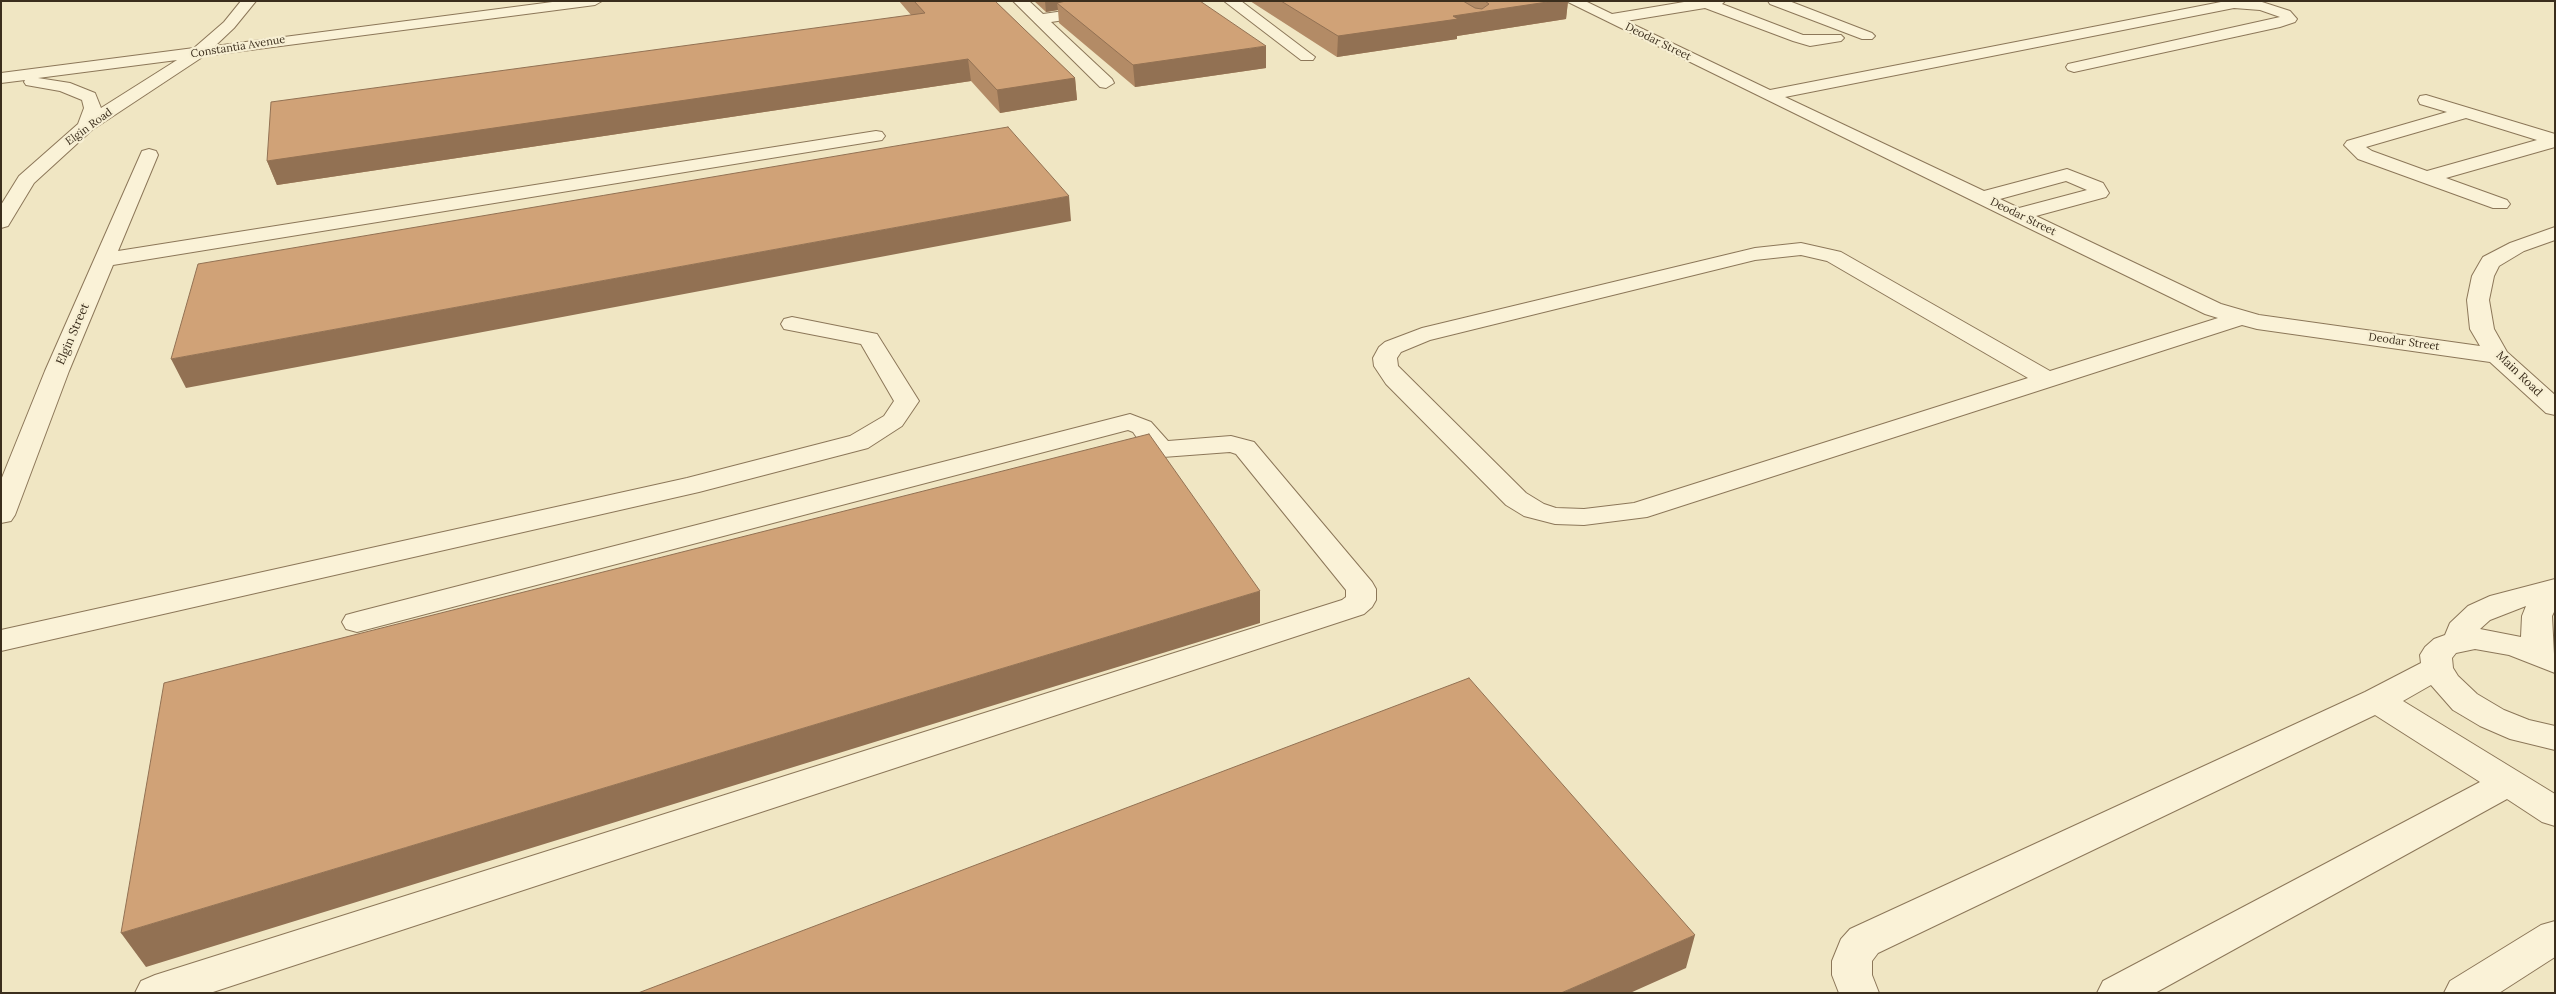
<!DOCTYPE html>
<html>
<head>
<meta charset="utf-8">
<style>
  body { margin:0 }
  #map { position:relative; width:2556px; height:994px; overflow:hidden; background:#f0e6c3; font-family:Lora,serif }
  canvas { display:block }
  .frame { position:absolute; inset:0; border:2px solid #3b2e1d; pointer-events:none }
</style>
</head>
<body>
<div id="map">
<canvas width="2556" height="994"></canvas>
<div class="frame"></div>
</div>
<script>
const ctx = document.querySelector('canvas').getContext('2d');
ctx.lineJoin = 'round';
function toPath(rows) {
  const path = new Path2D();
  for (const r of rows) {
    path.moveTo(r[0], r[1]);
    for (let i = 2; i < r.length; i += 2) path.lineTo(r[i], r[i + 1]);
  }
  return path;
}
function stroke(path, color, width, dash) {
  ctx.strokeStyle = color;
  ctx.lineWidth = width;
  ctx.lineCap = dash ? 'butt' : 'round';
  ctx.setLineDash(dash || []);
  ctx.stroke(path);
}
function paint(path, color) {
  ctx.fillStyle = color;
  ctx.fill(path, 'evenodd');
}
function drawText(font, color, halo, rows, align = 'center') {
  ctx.font = font + ' Lora,serif';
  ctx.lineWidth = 4.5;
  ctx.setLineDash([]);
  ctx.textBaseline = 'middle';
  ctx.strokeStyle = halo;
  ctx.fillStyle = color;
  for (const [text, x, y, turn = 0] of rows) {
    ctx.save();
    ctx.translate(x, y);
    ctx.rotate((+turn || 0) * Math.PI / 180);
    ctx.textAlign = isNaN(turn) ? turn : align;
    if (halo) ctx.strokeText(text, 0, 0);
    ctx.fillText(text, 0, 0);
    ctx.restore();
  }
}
const minor = toPath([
  [241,1,256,1,234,28,215,46,560,1,602,1,595,5,204,56,92,130,34,183,8,226,1,228,1,205,19,176,78,124,84,108,82,100,60,91,26,85,24,82,25,80,1,83,1,73,194,48,224,22,241,1],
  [177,60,101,108,95,93,70,83,38,78,177,60],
  [1013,1,1029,1,1043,14,1134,1,1173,1,1166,5,1051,22,1112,79,1114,83,1106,88,1100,87,1013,1],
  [1224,1,1241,1,1315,57,1313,60,1301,60,1224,1],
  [1566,1,1585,1,1612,14,1690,1,1725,1,1722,4,1803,35,1841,35,1844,38,1841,41,1810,46,1793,41,1705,8,1626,21,1770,90,2226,1,2262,2,2290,11,2297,19,2295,22,2280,27,2074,72,2068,70,2066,67,2068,64,2280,17,2260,10,2234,8,1785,97,1984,191,2067,169,2103,183,2109,193,2106,197,2036,216,2221,304,2259,315,2480,346,2470,329,2467,300,2472,276,2480,262,2483,257,2510,243,2555,227,2555,240,2524,251,2499,266,2494,276,2489,300,2494,329,2507,352,2555,395,2555,415,2546,413,2490,362,2257,329,2242,325,1647,517,1584,525,1555,524,1524,516,1506,505,1386,384,1374,366,1373,358,1379,347,1385,342,1422,328,1755,248,1801,243,1841,252,2050,371,2218,318,2205,314,2010,219,1566,1],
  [2066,181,2087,190,2019,208,2000,199,2066,181],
  [1801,255,1827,261,2028,378,1634,503,1584,509,1556,508,1544,504,1526,493,1398,366,1397,358,1401,352,1430,340,1755,260,1801,255],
  [1768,1,1789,1,1872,33,1875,36,1872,39,1862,39,1770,4,1768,1],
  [2426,95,2555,134,2555,147,2446,178,2507,200,2510,204,2507,208,2493,208,2358,159,2344,145,2347,141,2447,112,2420,104,2418,100,2420,96,2426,95],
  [2466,118,2537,140,2427,171,2372,151,2366,147,2466,118],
  [876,131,882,132,885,136,882,140,113,265,69,371,15,515,11,521,1,523,1,480,45,371,142,151,149,149,156,151,158,155,118,251,876,131],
  [792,317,877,334,919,401,902,426,868,448,699,492,1,651,1,630,687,478,850,436,884,416,894,401,861,344,784,329,781,324,784,319,792,317],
  [1130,414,1151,422,1168,441,1231,436,1254,442,1372,582,1376,589,1376,600,1372,607,1364,614,210,993,135,993,141,981,155,975,1342,600,1346,597,1346,590,1236,454,1230,452,1163,457,1154,455,1144,448,1133,432,1128,430,357,632,346,629,342,622,346,615,357,612,1130,414],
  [2555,579,2555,610,2552,616,2555,673,2509,655,2475,649,2456,653,2452,658,2453,668,2458,676,2477,694,2504,710,2529,720,2555,726,2555,750,2510,739,2480,726,2453,710,2431,685,2403,701,2555,794,2555,826,2542,822,2507,799,2155,993,2097,993,2103,981,2480,782,2375,715,1878,953,1872,961,1872,975,1879,993,1839,993,1832,975,1832,961,1841,939,1850,929,2365,692,2421,663,2420,655,2425,647,2434,639,2445,635,2450,623,2468,606,2490,596,2555,579],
  [2526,606,2522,616,2521,637,2480,629,2490,620,2526,606],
  [2555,921,2555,957,2499,993,2444,993,2450,981,2541,925,2555,921]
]);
stroke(minor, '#8c7759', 2);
paint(minor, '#faf2d7');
paint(toPath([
  [899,1,995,1,1075,78,1077,100,1000,113,971,81,277,185,267,161,911,15],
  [1034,1,1200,1,1266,68,1135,87,1059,23,1058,10,1046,12],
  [1250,1,1568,1,1566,19,1457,36,1457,39,1337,57]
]), '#b38b66');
paint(toPath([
  [1045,1,1119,1,1057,3,1058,10,1046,12],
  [1554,1,1568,1,1566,19,1457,36,1457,39,1337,57,1338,36,1453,16],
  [1266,46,1266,68,1135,87,1133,65],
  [968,59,971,81,277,185,267,161],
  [1075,78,1077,100,1000,113,997,90],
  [1069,196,1071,221,186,388,171,359],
  [1260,591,1260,623,146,967,121,933],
  [1695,935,1686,968,1630,993,1561,993]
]), '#927153');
const building = toPath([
  [914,1,995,1,1075,78,997,90,968,59,267,161,271,102,925,13,914,1],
  [1066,1,1200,1,1266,46,1133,65,1057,3,1066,1],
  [1281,1,1463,1,1475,8,1482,9,1489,4,1485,1,1554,1,1453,16,1458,19,1338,36,1281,1],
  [1008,127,1069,196,171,359,198,264,1008,127],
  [1149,434,1260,591,121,933,164,683,1149,434],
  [1469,678,1695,935,1561,993,638,993,1469,678]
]);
paint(building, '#d0a277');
stroke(building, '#927153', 1);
drawText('11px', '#3b2e1d', '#f7efd3', [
  ["Deodar Street",1658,42,26],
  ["Constantia Avenue",238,47,-9],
  ["Elgin Road",89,127,-36],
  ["Deodar Street",2023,217,26],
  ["Deodar Street",2404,342,8]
]);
drawText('12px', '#3b2e1d', '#f7efd3', [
  ["Elgin Street",73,334,-67],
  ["Main Road",2519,374,44]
]);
</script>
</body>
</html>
